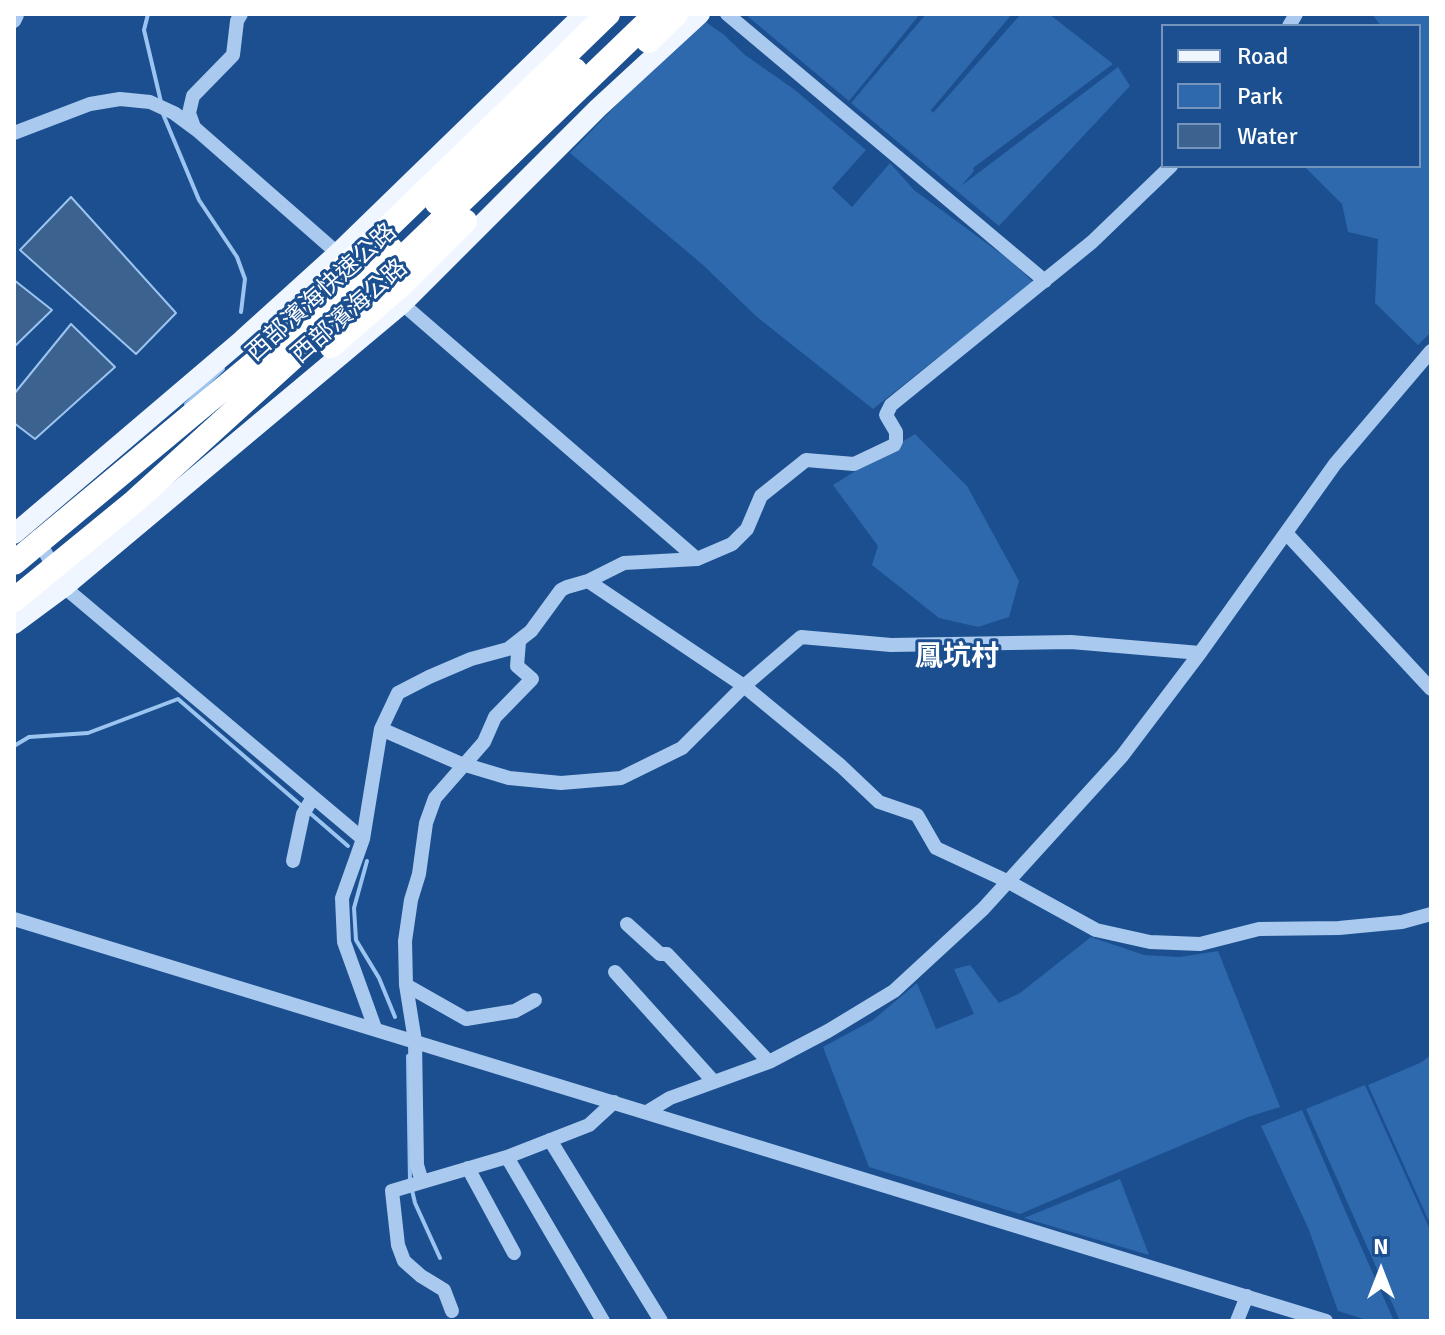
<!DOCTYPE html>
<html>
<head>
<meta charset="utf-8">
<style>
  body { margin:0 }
  #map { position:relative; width:1445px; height:1335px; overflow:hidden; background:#1b4f8f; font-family:Signika,sans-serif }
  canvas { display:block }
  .frame { position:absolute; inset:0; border:16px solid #fff; pointer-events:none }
  .legend { position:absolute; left:1161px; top:24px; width:260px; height:144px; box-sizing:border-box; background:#1b4f8f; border:2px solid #7695bc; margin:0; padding:10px 14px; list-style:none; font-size:24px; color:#fff }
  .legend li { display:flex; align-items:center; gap:16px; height:40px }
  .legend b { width:40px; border:2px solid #7695bc }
  .north { position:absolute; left:1341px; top:1231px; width:80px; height:80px; -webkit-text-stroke:6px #1b4f8f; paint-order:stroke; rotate:0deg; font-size:22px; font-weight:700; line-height:32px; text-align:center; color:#fff }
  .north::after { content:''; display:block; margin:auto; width:28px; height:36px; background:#fff; clip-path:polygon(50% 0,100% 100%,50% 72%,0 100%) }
</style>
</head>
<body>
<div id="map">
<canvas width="1445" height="1335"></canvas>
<div class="frame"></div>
<ul class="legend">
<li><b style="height:10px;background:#f0f6ff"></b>Road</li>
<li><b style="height:22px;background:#2e69ad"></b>Park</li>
<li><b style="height:22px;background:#3c6290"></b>Water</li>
</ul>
<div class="north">N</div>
</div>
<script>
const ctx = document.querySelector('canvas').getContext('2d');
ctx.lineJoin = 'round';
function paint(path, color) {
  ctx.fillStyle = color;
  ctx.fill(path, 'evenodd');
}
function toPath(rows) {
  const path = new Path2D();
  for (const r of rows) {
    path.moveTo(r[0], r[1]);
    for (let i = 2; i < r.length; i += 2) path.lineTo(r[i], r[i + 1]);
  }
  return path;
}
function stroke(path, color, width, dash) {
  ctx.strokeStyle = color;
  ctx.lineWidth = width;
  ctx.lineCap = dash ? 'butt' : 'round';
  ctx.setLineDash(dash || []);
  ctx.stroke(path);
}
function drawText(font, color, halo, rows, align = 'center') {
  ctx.font = font + ' Signika,"Noto Sans TC",sans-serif';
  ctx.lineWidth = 6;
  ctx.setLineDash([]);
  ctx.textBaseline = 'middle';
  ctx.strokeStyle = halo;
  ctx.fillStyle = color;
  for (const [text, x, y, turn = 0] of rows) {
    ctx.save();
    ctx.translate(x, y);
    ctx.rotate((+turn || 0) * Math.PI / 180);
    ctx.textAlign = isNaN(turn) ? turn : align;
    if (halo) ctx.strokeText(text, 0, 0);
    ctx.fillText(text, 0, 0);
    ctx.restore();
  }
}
paint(toPath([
  [745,14,920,14,849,101],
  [926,14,1012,14,931,110,933,113,1021,14,1049,14,1113,64,973,168,974,171,961,186,1118,67,1130,86,999,226,851,103],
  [1372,14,1431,14,1431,332,1418,345,1375,303,1378,239,1348,232,1342,204,1304,166,1419,166,1419,26,1381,26],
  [700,18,723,34,745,55,795,90,866,150,832,188,852,207,890,163,914,190,1011,261,1033,282,873,409,757,317,703,265,570,153],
  [915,434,967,486,1019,581,1009,617,978,627,939,618,872,565,878,546,833,485],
  [1091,937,1144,955,1180,957,1218,951,1280,1107,1248,1117,1020,1214,869,1167,823,1047,873,1020,917,983,936,1029,974,1014,954,969,970,965,999,1003,1020,993],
  [1431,1055,1431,1226,1368,1085,1420,1063],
  [1365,1085,1431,1232,1431,1321,1400,1321,1306,1109],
  [1302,1110,1347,1215,1394,1321,1370,1321,1338,1311,1309,1230,1261,1126],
  [1120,1179,1149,1255,1024,1218]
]), '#2e69ad');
const water = toPath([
  [71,197,176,313,136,354,20,250,71,197],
  [14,280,52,310,14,347,14,280],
  [71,324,115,367,35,439,14,423,14,394,71,324]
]);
paint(water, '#3c6290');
stroke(water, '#9cc4f0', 2);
stroke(toPath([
  [148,14,144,30,161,102],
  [163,114,199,200,237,257,245,279,241,312],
  [186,404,223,369],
  [14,746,29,737,88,733,178,699,348,846],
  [367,861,354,908,356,940,379,978,395,1017],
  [408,1056,410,1182],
  [412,1190,415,1203,440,1258]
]), '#9cc4f0', 4);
stroke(toPath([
  [727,14,1045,281],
  [14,21,17,15],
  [1289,26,1296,14],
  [194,127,189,113,193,96,233,55,237,21,241,14],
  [14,133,90,104,120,99,150,102,174,113,197,130,343,258],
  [398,300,697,559],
  [1286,533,1431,689],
  [37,537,64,587,363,839],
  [588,581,744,686,841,766,879,802,917,815,936,848,1007,881,1096,930,1150,942,1200,944,1259,929,1339,928,1402,922,1431,914],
  [519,642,517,666,532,679,495,717,484,742,435,798,426,823,419,874,411,900,405,941,406,985,415,1041,417,1165,422,1182,507,1157,589,1125,614,1102],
  [381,729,459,763,509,778,561,783,621,778,682,748,744,686,801,637,891,645,1071,642,1200,653],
  [293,861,303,814,312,799],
  [14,919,1326,1321],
  [627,924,660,954,667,954,769,1062],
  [615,972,714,1082],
  [406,985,466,1019,515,1011,535,1000],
  [375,1028,344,942,342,898,363,839,381,729,398,693,429,677,471,659,508,649,531,631,561,590,567,587,588,581,624,563,697,559,732,544,747,529,761,496,806,460,854,464,894,445,896,441,896,432,886,415,891,405,1092,242,1171,166],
  [647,1112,670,1098,769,1062,828,1031,894,991,983,909,1122,756,1200,653,1335,464,1431,351],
  [550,1140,661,1321],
  [507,1157,603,1321],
  [468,1168,514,1253],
  [422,1182,392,1191,398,1245,404,1261,421,1276,444,1290,452,1311],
  [1237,1321,1247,1296]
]), '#a9c9ee', 14);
stroke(toPath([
  [14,534,242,340,337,254,584,14],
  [14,624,64,587,403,303,598,108,700,14]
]), '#f0f6ff', 20);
stroke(toPath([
  [648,41,676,14],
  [437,203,575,70],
  [331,278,380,235,608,14],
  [331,346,401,285,465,221],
  [14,563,391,249],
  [14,600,135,501,394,266,656,14]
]), '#fff', 24);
drawText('24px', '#fff', '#1b4f8f', [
  ["西部濱海快速公路",322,293,-42],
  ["西部濱海公路",350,312,-41]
]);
drawText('bold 28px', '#fff', '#1b4f8f', [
  ["鳳坑村",957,658]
]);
</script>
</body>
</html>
